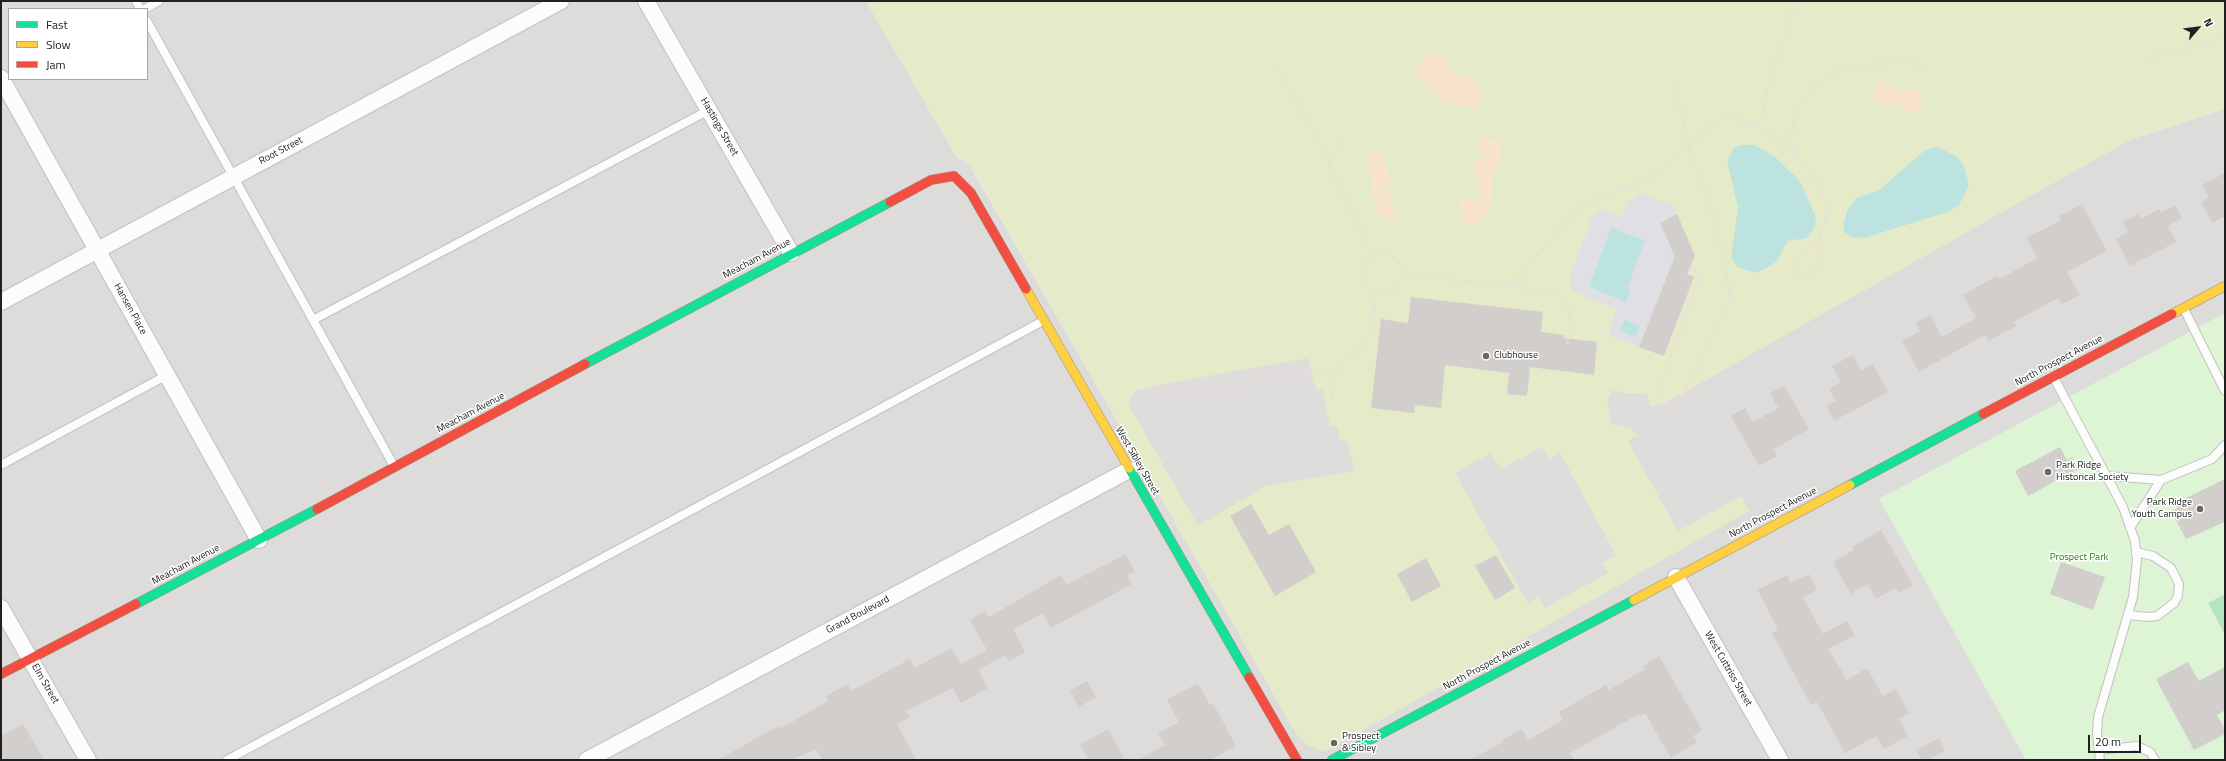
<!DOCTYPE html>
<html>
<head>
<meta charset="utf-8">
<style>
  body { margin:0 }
  #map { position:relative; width:2226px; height:761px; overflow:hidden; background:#efece9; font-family:"Titillium Web",sans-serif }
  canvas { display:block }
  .frame { position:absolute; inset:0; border:2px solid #202020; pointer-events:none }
  .legend { position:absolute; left:8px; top:8px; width:140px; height:72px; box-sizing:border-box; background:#fff; border:1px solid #a6a6a6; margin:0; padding:5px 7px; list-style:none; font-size:12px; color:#202020 }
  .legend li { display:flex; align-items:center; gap:8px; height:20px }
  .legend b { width:20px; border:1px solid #a6a6a6 }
  .north { position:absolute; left:2178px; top:8px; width:40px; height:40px; -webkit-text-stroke:3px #fff; paint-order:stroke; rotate:62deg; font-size:11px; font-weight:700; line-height:16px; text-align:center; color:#202020 }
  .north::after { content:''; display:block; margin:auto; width:14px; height:18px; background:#202020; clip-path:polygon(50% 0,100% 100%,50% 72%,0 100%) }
  .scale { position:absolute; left:2088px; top:735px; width:53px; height:18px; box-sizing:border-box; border:2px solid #202020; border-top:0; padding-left:5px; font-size:12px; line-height:14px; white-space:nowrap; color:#202020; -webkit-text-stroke:3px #fff; paint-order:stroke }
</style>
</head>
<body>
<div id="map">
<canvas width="2226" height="761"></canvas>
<div class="frame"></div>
<ul class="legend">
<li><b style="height:5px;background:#16e098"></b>Fast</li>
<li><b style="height:5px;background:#ffcf43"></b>Slow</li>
<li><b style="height:5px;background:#f24e42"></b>Jam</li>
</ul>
<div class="north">N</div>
<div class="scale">20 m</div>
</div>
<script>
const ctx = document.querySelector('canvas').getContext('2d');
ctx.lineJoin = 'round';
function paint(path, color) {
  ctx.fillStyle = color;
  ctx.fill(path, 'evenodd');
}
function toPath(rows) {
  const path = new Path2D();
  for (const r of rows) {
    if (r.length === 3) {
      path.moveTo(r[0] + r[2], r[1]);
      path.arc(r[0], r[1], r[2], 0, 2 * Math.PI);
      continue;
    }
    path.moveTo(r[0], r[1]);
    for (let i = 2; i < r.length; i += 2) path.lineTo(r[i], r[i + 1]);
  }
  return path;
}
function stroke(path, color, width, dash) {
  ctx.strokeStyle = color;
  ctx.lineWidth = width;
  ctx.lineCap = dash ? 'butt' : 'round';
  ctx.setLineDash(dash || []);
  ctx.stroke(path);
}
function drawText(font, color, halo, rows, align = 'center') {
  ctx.font = font + ' "Titillium Web",sans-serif';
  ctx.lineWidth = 3;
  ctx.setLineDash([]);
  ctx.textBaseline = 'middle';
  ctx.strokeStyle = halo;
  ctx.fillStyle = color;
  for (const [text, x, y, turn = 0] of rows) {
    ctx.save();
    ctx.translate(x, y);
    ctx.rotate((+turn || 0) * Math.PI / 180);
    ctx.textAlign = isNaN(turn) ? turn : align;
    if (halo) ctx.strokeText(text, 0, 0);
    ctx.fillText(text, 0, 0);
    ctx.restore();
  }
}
paint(toPath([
  [1,1,866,1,956,156,969,164,1299,737,1749,511,1682,393,2129,140,2225,109,2225,760,1,760],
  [9,9,147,9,147,79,9,79]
]), '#dedcdb');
paint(toPath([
  [866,1,2225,1,2225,109,2129,140,1683,393,1749,511,1330,749,1322,752,1306,744,1292,727,974,171,962,158,956,156]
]), '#e5ebc8');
paint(toPath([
  [1430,53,1442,57,1454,73,1468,77,1477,83,1483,95,1480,107,1474,110,1457,104,1452,105,1448,99,1441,102,1433,88,1420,82,1416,73,1418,64,1424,57],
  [1881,81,1898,89,1919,91,1923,100,1919,110,1909,113,1898,104,1877,102,1873,96,1876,84],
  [1482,139,1498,141,1501,147,1501,152,1497,169,1491,176,1493,192,1486,216,1480,221,1469,225,1462,220,1464,214,1459,208,1459,204,1461,200,1470,199,1476,203,1480,201,1477,183,1479,178,1473,167,1476,161,1485,156,1484,153,1479,154,1476,152,1478,145],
  [1373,152,1382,157,1390,175,1391,182,1384,189,1391,193,1390,204,1396,210,1399,216,1397,219,1388,221,1376,211,1378,205,1371,194,1373,179,1368,174,1367,166,1370,154]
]), '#f8e3ce');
paint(toPath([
  [2225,313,2225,760,2026,760,1879,499]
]), '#ddf4d5');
paint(toPath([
  [2225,594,2225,635,2208,603]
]), '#b4e5c3');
paint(toPath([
  [1308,358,1316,390,1323,390,1330,427,1338,426,1340,441,1347,441,1355,471,1266,486,1198,526,1131,409,1129,402,1131,396,1135,391,1152,386],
  [1612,390,1625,393,1647,393,1650,406,1660,405,1688,391,1745,494,1678,531,1628,441,1638,435,1630,428,1611,424,1607,402],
  [1542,447,1549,459,1560,453,1616,555,1602,563,1608,573,1545,608,1539,597,1528,604,1455,473,1491,453,1501,469]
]), '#dfdddc');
paint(toPath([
  [1642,194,1673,205,1677,214,1660,224,1675,256,1639,347,1608,335,1617,309,1573,291,1569,279,1592,217,1603,210,1622,217,1628,202],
  [1611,228,1645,240,1626,290]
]), '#e0e0e4');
paint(toPath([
  [1740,145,1755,145,1775,157,1800,181,1815,215,1816,224,1811,233,1806,238,1788,241,1776,262,1757,273,1737,267,1731,257,1738,208,1727,160,1734,148],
  [1938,147,1957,157,1964,166,1969,186,1959,205,1950,211,1864,238,1851,237,1845,232,1843,227,1847,211,1856,198,1878,191,1925,150],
  [1611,228,1645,240,1627,289,1630,291,1626,302,1589,287],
  [1624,320,1640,325,1635,337,1620,331]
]), '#bde3e0');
paint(toPath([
  [2225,173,2225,216,2212,223,2201,202,2209,198,2202,185],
  [2082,204,2107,251,2067,272,2080,295,2062,304,2058,298,2014,322,2016,326,1989,341,1985,335,1919,372,1902,341,1920,331,1916,323,1930,315,1942,337,1976,318,1963,295,1998,275,2000,279,2037,258,2027,238,2061,220,2059,216],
  [2175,205,2182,218,2168,226,2176,242,2130,266,2116,239,2128,232,2123,222,2139,214,2141,219,2159,209,2161,213],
  [1677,214,1695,256,1687,274,1694,277,1664,356,1639,347,1675,256,1660,223],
  [1411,297,1543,312,1541,332,1564,335,1563,338,1597,342,1594,375,1530,367,1527,396,1507,394,1509,373,1445,365,1441,408,1415,405,1414,413,1371,408,1381,319,1408,323],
  [1853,355,1861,370,1873,364,1888,392,1834,421,1827,406,1836,401,1829,389,1841,382,1832,366],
  [1784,385,1809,429,1774,449,1777,456,1759,466,1731,416,1745,408,1753,422,1778,408,1770,393],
  [2060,447,2067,460,2072,457,2078,469,2028,496,2015,471],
  [2225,479,2225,522,2186,539,2171,511,2178,508,2176,503],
  [1251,504,1269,535,1289,524,1316,572,1275,596,1230,516],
  [1881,530,1913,585,1898,593,1895,588,1876,599,1868,584,1851,594,1833,562,1854,550,1852,547],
  [1126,554,1135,572,1127,575,1132,584,1051,628,1043,613,1013,629,1025,652,1009,661,1005,655,978,670,988,688,961,703,953,688,906,711,910,717,897,724,916,760,822,760,816,749,791,760,718,760,778,726,780,729,828,701,826,696,848,684,851,691,910,659,915,668,951,648,961,664,987,650,970,620,985,611,989,617,1061,575,1066,585],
  [1496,555,1515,588,1495,600,1475,566],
  [1426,558,1441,586,1412,602,1397,574],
  [2061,562,2105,577,2093,610,2050,594],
  [1809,574,1817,590,1803,597,1823,634,1847,621,1855,635,1828,649,1847,680,1867,668,1883,696,1896,689,1909,713,1899,719,1908,736,1884,749,1876,736,1845,753,1817,702,1811,705,1772,633,1778,630,1758,590,1787,575,1790,583],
  [1659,656,1702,730,1693,736,1697,742,1671,758,1645,713,1640,716,1639,714,1570,753,1574,760,1470,760,1503,742,1502,740,1522,729,1528,740,1563,720,1559,712,1606,685,1609,690,1645,669,1643,666],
  [2188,662,2199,681,2225,667,2225,710,2217,715,2225,730,2225,734,2194,750,2156,679],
  [1087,681,1096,697,1079,707,1070,691],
  [1198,683,1210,705,1213,703,1236,746,1210,760,1137,760,1165,745,1158,733,1179,722,1167,700],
  [23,724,44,760,1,760,1,736],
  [1108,729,1125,760,1089,760,1080,745],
  [1939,738,1945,751,1927,760,1921,760,1916,750]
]), '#d1cecc');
const lane = toPath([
  [136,1,140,9],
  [145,9,159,1],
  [147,21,394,466],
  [2184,309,2225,391],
  [313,320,709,110],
  [2054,378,2123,507,2135,541,2137,560,2133,597,2098,717,2097,734,2100,760],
  [1,465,167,375],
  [2107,476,2161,480,2212,459,2225,445],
  [2130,528,2161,480],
  [2128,615,2148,617,2157,616,2174,603,2178,596,2179,584,2171,568,2153,556,2136,552],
  [2099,750,2137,746,2150,752,2155,760],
  [227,760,1043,321]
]);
const street = toPath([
  [646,1,791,253],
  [1,78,259,540],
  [1,302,561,1],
  [1676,577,1780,760],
  [1,608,88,760],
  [587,760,1129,470]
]);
const fast = toPath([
  [585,364,890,202],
  [1129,468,1249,677],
  [1850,485,1983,414],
  [136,604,317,509],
  [1332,760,1634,600]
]);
const slow = toPath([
  [1026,289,1129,468],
  [2172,314,2225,286],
  [1634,600,1850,485]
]);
const jam = toPath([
  [890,202,931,180,954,176,971,193,1026,289],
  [1983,414,2172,314],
  [317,509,585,364],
  [1,674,136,604],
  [1249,677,1297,760]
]);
stroke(lane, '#c2c1bf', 10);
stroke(street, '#c2c1bf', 18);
stroke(fast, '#9a9580', 10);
stroke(slow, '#9a9580', 10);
stroke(jam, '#9a9580', 10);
stroke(toPath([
  [2147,58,2189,49,2225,36],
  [1271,61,1289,87,1313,131,1373,256],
  [1674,83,1689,146,1718,231,1730,294,1727,307,1700,358,1696,372,1675,407],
  [1757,126,1764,113,1770,74,1784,41,1796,1],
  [1796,156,1791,140,1793,124,1798,108,1814,86,1825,78,1838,70,1853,65,1907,63,1929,65],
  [1329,164,1343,141],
  [1382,274,20],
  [1403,274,1551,291,1558,294,1566,304,1569,313,1568,344],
  [1510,286,1570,218,1584,206,1611,193,1635,185,1663,169,1706,129,1717,120,1727,117,1747,121,1774,137,1810,171,1818,183,1827,209,1825,223,1821,235,1799,258,1796,264,1799,275,1804,277,1811,274,1816,269,1818,263,1821,235],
  [1151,399,1327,370,1338,367,1358,351,1368,337,1373,323,1376,294],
  [1332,400,1338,367],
  [1662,414,1659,407,1658,390,1702,273,1689,269]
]), '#ecdbdd', 2.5, [2, 2]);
stroke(lane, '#fdfcfc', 8);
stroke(street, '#fdfcfc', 16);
stroke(fast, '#16e098', 9);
stroke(slow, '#ffcf43', 9);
stroke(jam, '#f24e42', 9);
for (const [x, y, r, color] of [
  [1486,356,4,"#686766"],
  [2048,472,4,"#686766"],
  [2200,509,4,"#686766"],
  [1334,743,4,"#686766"]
]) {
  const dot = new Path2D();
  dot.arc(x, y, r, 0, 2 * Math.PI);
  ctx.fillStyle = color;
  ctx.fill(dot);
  stroke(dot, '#fff', 1.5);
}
drawText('10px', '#202020', '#fff', [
  ["Hastings Street",719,127,60],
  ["Root Street",281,151,-28],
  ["Meacham Avenue",757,259,-28],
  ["Hansen Place",130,309,61],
  ["North Prospect Avenue",2059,361,-28],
  ["Meacham Avenue",471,413,-28],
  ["West Sibley Street",1137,461,60],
  ["North Prospect Avenue",1773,513,-28],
  ["Meacham Avenue",186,565,-28],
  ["Grand Boulevard",858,615,-28],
  ["North Prospect Avenue",1487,665,-28],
  ["West Cuttriss Street",1728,669,60],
  ["Elm Street",45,684,60]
]);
drawText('10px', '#202020', '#fff', [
  ["Clubhouse",1494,356],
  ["Park Ridge",2056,466],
  ["Historical Society",2056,478],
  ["Park Ridge",2192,503,"right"],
  ["Youth Campus",2192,515,"right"],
  ["Prospect",1342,737],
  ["& Sibley",1342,749]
], 'left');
drawText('10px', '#21830a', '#fff', [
  ["Prospect Park",2079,558]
]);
</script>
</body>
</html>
